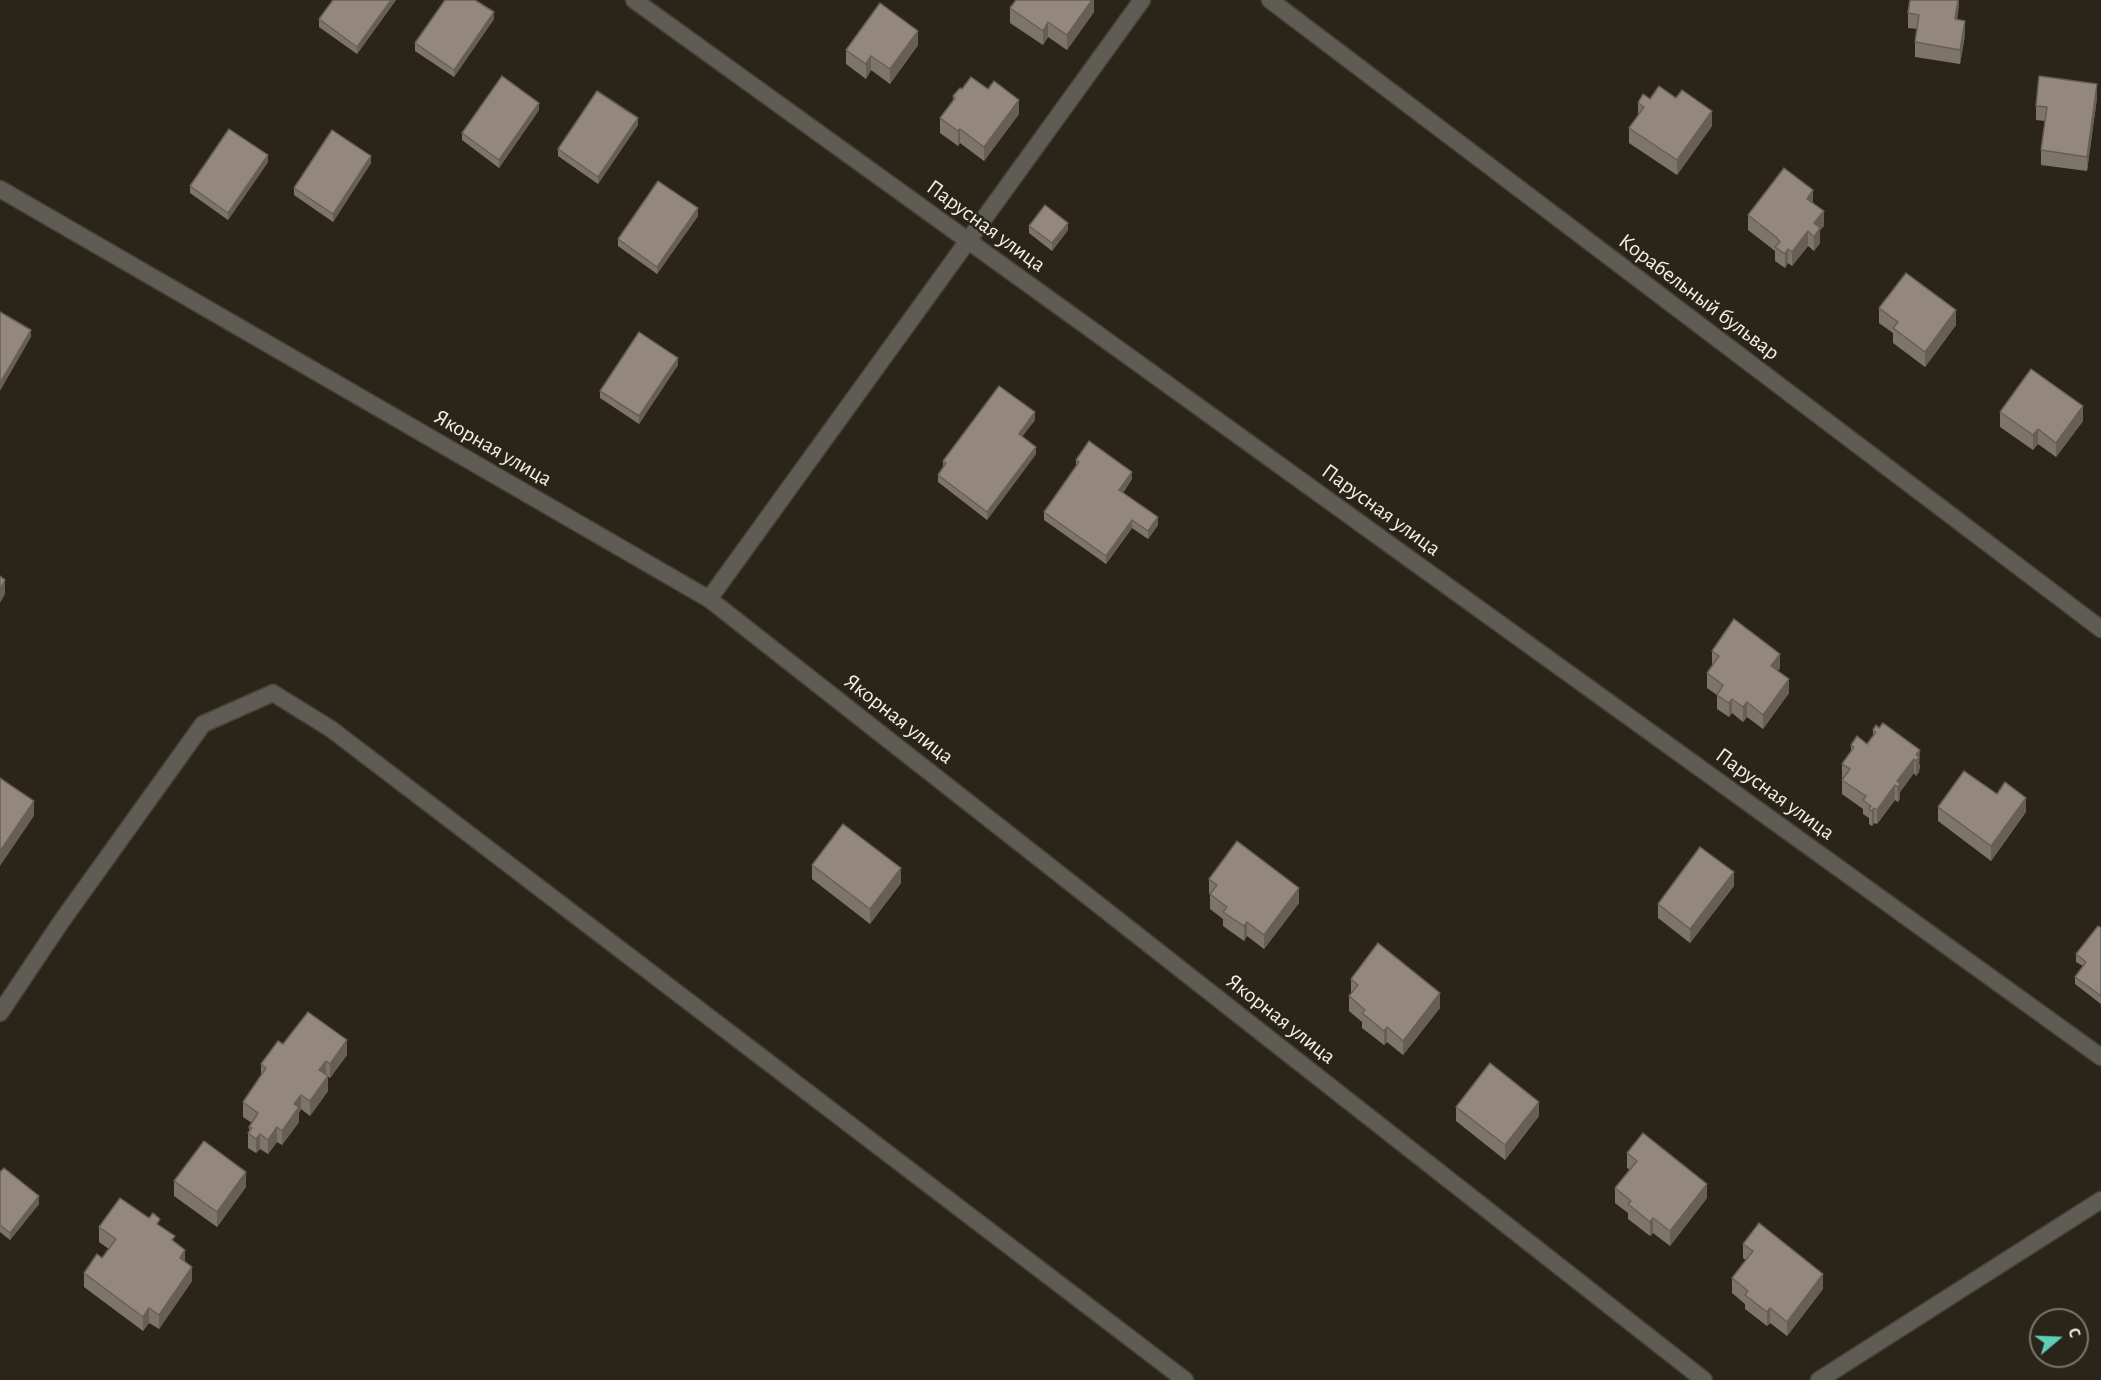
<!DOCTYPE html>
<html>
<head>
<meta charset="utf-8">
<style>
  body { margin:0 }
  #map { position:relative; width:2101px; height:1380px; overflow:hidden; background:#2a2518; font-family:"Alegreya Sans",sans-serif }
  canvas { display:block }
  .north { position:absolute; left:2029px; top:1308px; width:60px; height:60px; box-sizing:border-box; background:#2a2518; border:2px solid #7a766a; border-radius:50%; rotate:71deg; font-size:16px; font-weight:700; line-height:24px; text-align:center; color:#f2efe6 }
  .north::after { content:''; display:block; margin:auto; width:21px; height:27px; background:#5dceb9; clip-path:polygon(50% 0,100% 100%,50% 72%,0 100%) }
</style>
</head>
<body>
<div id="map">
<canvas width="2101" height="1380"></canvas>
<div class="north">С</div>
</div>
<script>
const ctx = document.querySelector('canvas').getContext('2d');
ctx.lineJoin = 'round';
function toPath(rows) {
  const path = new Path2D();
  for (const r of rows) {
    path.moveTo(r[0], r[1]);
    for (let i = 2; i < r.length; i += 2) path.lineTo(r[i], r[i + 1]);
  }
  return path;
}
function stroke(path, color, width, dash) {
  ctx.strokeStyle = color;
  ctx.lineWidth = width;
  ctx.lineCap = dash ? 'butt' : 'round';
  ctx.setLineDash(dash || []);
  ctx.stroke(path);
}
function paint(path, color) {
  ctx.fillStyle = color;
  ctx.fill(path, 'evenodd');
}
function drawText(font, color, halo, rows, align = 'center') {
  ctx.font = font + ' "Alegreya Sans",sans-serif';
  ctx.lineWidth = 5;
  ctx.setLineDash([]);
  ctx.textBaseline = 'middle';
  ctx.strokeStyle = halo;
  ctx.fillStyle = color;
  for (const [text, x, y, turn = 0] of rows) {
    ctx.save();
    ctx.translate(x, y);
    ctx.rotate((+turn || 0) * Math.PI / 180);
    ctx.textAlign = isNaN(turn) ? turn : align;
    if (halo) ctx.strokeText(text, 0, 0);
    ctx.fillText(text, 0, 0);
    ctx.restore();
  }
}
const minor = toPath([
  [634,0,2101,1057],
  [1270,0,2101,629],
  [0,189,709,599,1704,1380],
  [709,599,1142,0],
  [0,1013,61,922,203,724,273,693,331,729,1185,1380],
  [1819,1380,2101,1200]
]);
stroke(minor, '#464135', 19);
stroke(minor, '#5f5c55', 16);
paint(toPath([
  [333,0,396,0,357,54,319,27,319,19],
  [1094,0,1094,12,1067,50,1048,37,1043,45,1010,23,1010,8],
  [1959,0,1957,20,1965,35,1960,64,1915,57,1915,42,1917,29,1908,28,1908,13],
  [494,19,454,77,415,51,415,43],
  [918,45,890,84,871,70,866,79,846,64,846,50],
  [953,96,1019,114,984,161,960,143,958,146,940,133,940,118,953,101],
  [2097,98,2087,171,2041,165,2041,150,2045,121,2036,120,2036,106],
  [1650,99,1712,126,1677,175,1629,143,1629,128,1638,117,1638,103],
  [539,110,499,168,462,140,462,133],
  [638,125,598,184,558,156,558,149],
  [268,162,228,220,190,193,190,186],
  [371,163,333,222,294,195,294,188],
  [1813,203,1824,226,1820,230,1820,243,1814,251,1808,246,1792,266,1788,263,1785,268,1775,261,1775,251,1748,230,1748,215],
  [698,216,657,274,618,246,618,239],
  [1029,226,1068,230,1052,251,1029,233],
  [1879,308,1956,325,1925,367,1893,343,1893,333,1879,323],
  [678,365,639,424,600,398,600,391],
  [2000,412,2083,421,2056,457,2038,444,2033,450,2000,427],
  [1035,420,1022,436,1036,454,987,520,938,482,938,475,943,468,943,461],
  [1076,460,1132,479,1123,493,1158,525,1148,539,1132,528,1106,564,1044,520,1044,512,1076,467],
  [1712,651,1780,668,1778,671,1789,693,1763,729,1747,717,1743,722,1732,713,1729,717,1717,709,1717,695,1707,688,1707,673,1712,666],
  [1876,725,1920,765,1919,772,1916,776,1914,773,1900,792,1900,798,1898,802,1895,800,1877,824,1874,823,1872,826,1869,824,1869,818,1863,814,1863,809,1842,794,1842,764,1851,751,1851,745,1867,744,1873,736,1873,730],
  [1997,794,2026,812,1991,861,1938,821,1938,807],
  [812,865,901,883,870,924,812,879],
  [1209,879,1299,903,1264,949,1247,936,1244,941,1223,926,1223,919,1210,909,1210,895,1209,893],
  [1734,886,1690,943,1658,918,1658,904],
  [2101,928,2101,1004,2075,984,2075,977,2083,966,2076,962,2076,954],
  [1351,979,1440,1008,1403,1055,1387,1042,1384,1045,1362,1028,1362,1022,1349,1011,1349,996,1351,994],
  [283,1044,347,1055,330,1078,328,1077,328,1091,310,1116,301,1109,299,1113,299,1122,282,1145,277,1142,268,1154,260,1149,256,1153,248,1148,248,1133,249,1131,249,1127,252,1123,243,1117,243,1102,261,1076,261,1064],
  [1456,1107,1539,1116,1505,1160,1456,1121],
  [1627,1153,1707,1198,1670,1246,1653,1233,1650,1236,1628,1219,1628,1213,1615,1203,1615,1188,1630,1170,1627,1168],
  [0,1172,39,1204,10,1240,0,1232],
  [174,1181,246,1187,217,1227,174,1196],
  [160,1226,175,1242,185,1262,192,1281,159,1329,149,1323,143,1331,84,1287,84,1273,102,1258,109,1249,99,1242,99,1227],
  [1743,1244,1823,1289,1787,1336,1770,1323,1767,1326,1745,1309,1745,1304,1732,1293,1732,1278,1746,1260,1743,1258]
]), '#7e756a');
paint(toPath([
  [391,0,396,0,357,54,357,47],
  [1092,0,1094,0,1094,12,1067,50,1067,35],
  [1958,0,1959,0,1959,6,1955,34,1955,19],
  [494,12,494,19,454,77,454,70],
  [1965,21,1965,35,1960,64,1960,50],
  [1048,22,1048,37,1043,45,1043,31],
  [918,31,918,45,890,84,890,69],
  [871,56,871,70,866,79,866,64],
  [2097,84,2097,98,2087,171,2087,157],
  [1019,100,1019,114,984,161,984,147],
  [539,103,539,110,499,168,499,160],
  [1712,111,1712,126,1677,175,1677,160],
  [638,118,638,125,598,184,598,177],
  [960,129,960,143,958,146,958,131],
  [268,155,268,162,228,220,228,213],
  [371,156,371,163,333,222,333,214],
  [1813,190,1813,205,1807,199],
  [698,208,698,216,657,274,657,267],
  [1824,211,1824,226,1820,230,1820,243,1814,251,1814,223],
  [1068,223,1068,230,1052,251,1052,243],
  [1808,231,1808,246,1792,266,1792,252],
  [1788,249,1788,263,1785,268,1785,254],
  [1956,310,1956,325,1925,367,1925,352],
  [31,330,31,337,0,391,0,383],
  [678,358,678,365,639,424,639,416],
  [2083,406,2083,421,2056,457,2056,443],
  [1035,412,1035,420,1019,441,1019,434],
  [2038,429,2038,444,2033,450,2033,435],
  [1036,447,1036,454,987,520,987,512],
  [1132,472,1132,479,1119,498,1119,490],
  [1158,517,1158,525,1148,539,1148,531],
  [1132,520,1132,528,1106,564,1106,556],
  [5,580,5,594,0,603,0,589],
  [1780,654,1780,668,1771,680,1771,666],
  [1789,679,1789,693,1763,729,1763,715],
  [1732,699,1732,713,1729,717,1729,703],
  [1747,702,1747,717,1743,722,1743,707],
  [1920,750,1919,772,1916,776,1916,755],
  [1914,759,1914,773,1900,792,1900,798,1898,802,1897,781],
  [1895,785,1895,800,1877,824,1877,810],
  [2026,798,2026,812,1991,861,1991,846],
  [34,801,34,816,0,866,0,851],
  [1874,808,1874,823,1872,826,1872,811],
  [901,868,901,883,870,924,870,909],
  [1734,872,1734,886,1690,943,1690,929],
  [1299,888,1299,903,1264,949,1264,935],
  [1247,922,1247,936,1244,941,1244,926],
  [1440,993,1440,1008,1403,1055,1403,1041],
  [1387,1027,1387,1042,1384,1045,1384,1031],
  [347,1040,347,1055,330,1078,330,1064],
  [326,1061,326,1075,319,1070],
  [328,1076,328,1091,310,1116,310,1101],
  [301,1095,301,1109,299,1113,299,1122,282,1145,282,1131,294,1104],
  [1539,1102,1539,1116,1505,1160,1505,1145],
  [277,1127,277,1142,268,1154,268,1140],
  [260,1134,260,1149,256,1153,256,1139],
  [246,1172,246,1187,217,1227,217,1212],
  [1707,1184,1707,1198,1670,1246,1670,1231],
  [39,1196,39,1204,10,1240,10,1233],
  [1653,1218,1653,1233,1650,1236,1650,1222],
  [185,1250,185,1265,180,1258],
  [192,1267,192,1281,159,1329,159,1315],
  [1823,1274,1823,1289,1787,1336,1787,1322],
  [149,1308,149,1323,143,1331,143,1317],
  [1770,1308,1770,1323,1767,1326,1767,1312]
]), '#675f56');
const building = toPath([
  [333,0,391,0,357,47,319,19,333,0],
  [445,0,475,0,494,12,454,70,415,43,445,0],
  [1016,0,1092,0,1067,35,1048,22,1043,31,1010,8,1016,0],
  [1910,0,1958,0,1955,19,1965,21,1960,50,1915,42,1919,15,1908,13,1910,0],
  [880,3,918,31,890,69,871,56,866,64,846,50,880,3],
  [502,76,539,103,499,160,462,133,502,76],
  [2039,76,2097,84,2087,157,2041,150,2047,107,2036,106,2039,76],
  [971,77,988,89,994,81,1019,100,984,147,960,129,958,131,940,118,955,98,953,96,960,88,962,89,971,77],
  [1659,86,1676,98,1682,90,1712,111,1677,160,1629,128,1644,107,1638,103,1643,94,1650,99,1659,86],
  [597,91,638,118,598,177,558,149,597,91],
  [229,129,268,155,228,213,190,186,229,129],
  [332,130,371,156,333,214,294,188,332,130],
  [1784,168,1813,190,1807,199,1824,211,1814,223,1820,228,1814,237,1808,231,1792,252,1788,249,1785,254,1775,247,1780,242,1776,237,1748,215,1784,168],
  [658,181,698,208,657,267,618,239,658,181],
  [1045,205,1068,223,1052,243,1029,226,1045,205],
  [1906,273,1956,310,1925,352,1893,328,1898,322,1879,308,1906,273],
  [0,312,31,330,0,383,0,312],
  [639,332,678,358,639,416,600,391,639,332],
  [2031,369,2083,406,2056,443,2038,429,2033,435,2000,412,2031,369],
  [999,386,1035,412,1019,434,1036,447,987,512,938,475,946,463,943,461,999,386],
  [1089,441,1132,472,1119,490,1158,517,1148,531,1132,520,1106,556,1044,512,1079,462,1076,460,1089,441],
  [0,576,5,580,0,589,0,576],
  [1734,619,1780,654,1771,666,1789,679,1763,715,1747,702,1743,707,1732,699,1729,703,1717,695,1723,685,1707,673,1719,656,1712,651,1734,619],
  [1883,723,1920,750,1916,755,1919,757,1916,761,1914,759,1897,781,1900,784,1898,787,1895,785,1877,810,1874,808,1872,811,1869,809,1871,806,1863,800,1866,796,1842,780,1850,769,1842,764,1854,747,1851,745,1857,736,1867,744,1876,732,1873,730,1876,725,1879,728,1883,723],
  [1964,771,1997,794,2005,782,2026,798,1991,846,1938,807,1964,771],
  [0,778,34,801,0,851,0,778],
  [843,824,901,868,870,909,812,865,843,824],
  [1237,841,1299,888,1264,935,1247,922,1244,926,1223,912,1227,907,1210,894,1217,885,1209,879,1237,841],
  [1700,847,1734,872,1690,929,1658,904,1700,847],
  [2098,926,2101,928,2101,996,2075,977,2086,962,2076,954,2098,926],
  [1378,943,1440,993,1403,1041,1387,1027,1384,1031,1362,1013,1365,1010,1349,996,1358,985,1351,979,1378,943],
  [308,1012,347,1040,330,1064,326,1061,319,1070,328,1076,310,1101,301,1095,294,1104,299,1107,282,1131,277,1127,268,1140,260,1134,256,1139,248,1133,252,1128,249,1127,258,1113,243,1102,266,1068,261,1064,278,1041,283,1044,308,1012],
  [1490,1063,1539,1102,1505,1145,1456,1107,1490,1063],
  [1643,1133,1707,1184,1670,1231,1653,1218,1650,1222,1628,1204,1631,1201,1615,1188,1637,1161,1627,1153,1643,1133],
  [204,1141,246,1172,217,1212,174,1181,204,1141],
  [4,1168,39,1196,10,1233,0,1225,0,1172,4,1168],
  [120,1198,149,1218,153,1213,160,1219,157,1224,175,1236,172,1240,185,1250,180,1258,192,1267,159,1315,149,1308,143,1317,84,1273,97,1254,102,1258,116,1239,99,1227,120,1198],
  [1759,1223,1823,1274,1787,1322,1770,1308,1767,1312,1745,1295,1748,1291,1732,1278,1753,1251,1743,1244,1759,1223]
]);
paint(building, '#93887b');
stroke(building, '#675f56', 1.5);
drawText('22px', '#f2efe6', '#2a2518', [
  ["Парусная улица",986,226,36],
  ["Корабельный бульвар",1699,297,37],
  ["Якорная улица",493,448,30],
  ["Парусная улица",1381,510,36],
  ["Якорная улица",899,719,38],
  ["Парусная улица",1775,794,36],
  ["Якорная улица",1281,1019,38]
]);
</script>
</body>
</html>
